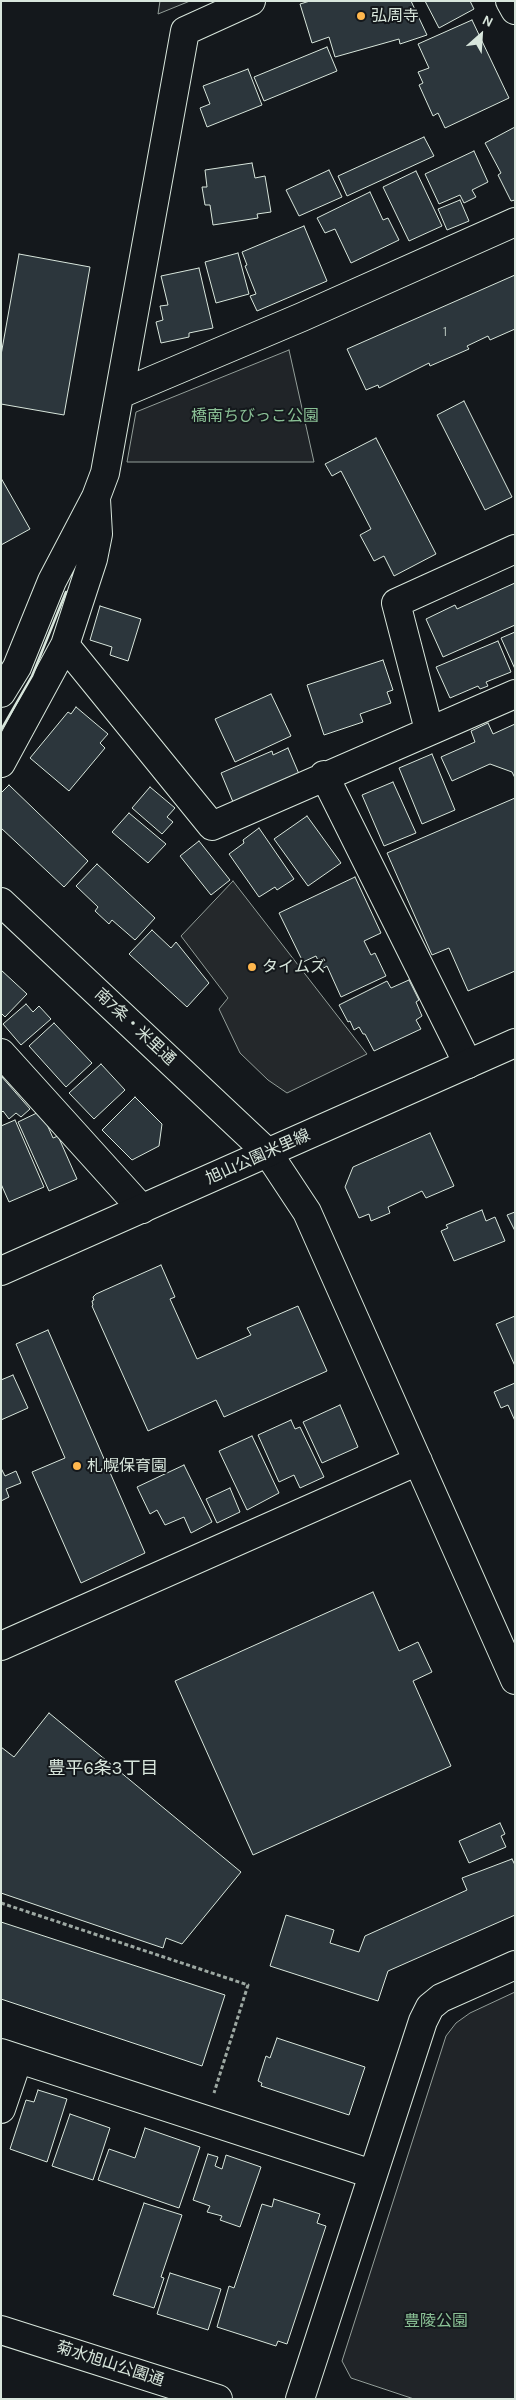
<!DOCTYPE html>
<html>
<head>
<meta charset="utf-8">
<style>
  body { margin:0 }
  #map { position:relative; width:516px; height:2400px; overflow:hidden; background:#14181c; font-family:Karla,sans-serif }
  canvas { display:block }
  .frame { position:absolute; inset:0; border:2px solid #d8e6dc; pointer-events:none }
  .north { position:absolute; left:456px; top:10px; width:50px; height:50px; -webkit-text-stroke:4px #14181c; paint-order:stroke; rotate:26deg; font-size:14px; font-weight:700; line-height:20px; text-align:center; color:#d8e6dc }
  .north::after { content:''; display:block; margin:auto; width:18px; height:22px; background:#d8e6dc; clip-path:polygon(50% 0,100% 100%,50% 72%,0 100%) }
</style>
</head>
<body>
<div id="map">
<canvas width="516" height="2400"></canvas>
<div class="frame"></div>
<div class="north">N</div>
</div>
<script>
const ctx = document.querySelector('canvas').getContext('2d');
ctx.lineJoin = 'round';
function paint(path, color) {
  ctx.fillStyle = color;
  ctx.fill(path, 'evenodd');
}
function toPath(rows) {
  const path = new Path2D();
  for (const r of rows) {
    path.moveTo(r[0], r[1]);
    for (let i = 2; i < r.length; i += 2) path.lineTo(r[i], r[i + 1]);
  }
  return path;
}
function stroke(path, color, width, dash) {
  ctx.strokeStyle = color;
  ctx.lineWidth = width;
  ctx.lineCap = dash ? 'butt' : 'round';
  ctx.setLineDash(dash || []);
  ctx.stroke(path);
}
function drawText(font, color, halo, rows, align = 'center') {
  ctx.font = font + ' Karla,"Noto Sans JP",sans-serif';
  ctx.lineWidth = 4;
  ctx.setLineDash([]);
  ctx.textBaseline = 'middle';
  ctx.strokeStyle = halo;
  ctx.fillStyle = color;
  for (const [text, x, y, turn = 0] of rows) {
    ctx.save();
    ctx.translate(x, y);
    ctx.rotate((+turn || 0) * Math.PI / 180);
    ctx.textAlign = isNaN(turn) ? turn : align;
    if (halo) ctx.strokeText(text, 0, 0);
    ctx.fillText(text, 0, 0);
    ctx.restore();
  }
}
const green = toPath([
  [160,1,190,1,158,14,160,1],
  [289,350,314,462,127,462,136,412,289,350],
  [515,1992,515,2399,414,2399,351,2378,342,2361,446,2036,456,2023,470,2013,515,1992]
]);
paint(green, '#202428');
stroke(green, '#939e99', 1);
const parking = toPath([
  [233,881,367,1054,287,1093,268,1080,240,1053,219,1009,228,998,181,936,233,881]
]);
paint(parking, '#24282b');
stroke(parking, '#939e99', 1);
const building = toPath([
  [310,1,411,1,427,35,400,44,399,39,335,57,329,37,312,43,300,4,310,1],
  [425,1,470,1,474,9,439,28,425,1],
  [472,20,509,98,445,128,438,113,433,116,419,85,423,83,418,72,429,68,418,44,472,20],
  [327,47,337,71,264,101,254,77,327,47],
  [248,69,262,105,207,127,200,108,210,104,203,86,248,69],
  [515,127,515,200,511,201,498,175,501,173,485,143,515,127],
  [424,137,434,156,347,196,338,176,424,137],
  [474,151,488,182,472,190,476,197,464,203,460,195,439,204,425,174,474,151],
  [252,163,255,178,265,176,271,212,257,214,258,218,213,225,210,205,205,205,202,187,207,187,205,170,252,163],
  [329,170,342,197,299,216,286,190,329,170],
  [416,171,442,226,409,241,383,187,416,171],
  [370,192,383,220,388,218,399,240,351,263,335,229,325,233,317,218,370,192],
  [460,200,469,221,447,230,438,209,460,200],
  [304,226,327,281,257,311,250,296,256,294,245,266,247,265,242,252,304,226],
  [238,253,249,294,216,303,205,262,238,253],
  [19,254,90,267,64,415,1,404,1,355,19,254],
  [199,268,213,328,189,333,189,337,161,343,156,322,163,320,160,306,168,305,161,276,199,268],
  [515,275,515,329,490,340,488,336,467,346,469,349,430,366,429,363,379,388,378,385,366,390,347,349,515,275],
  [464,401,512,497,485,510,437,415,464,401],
  [376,438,436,554,394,576,384,556,374,561,360,535,371,529,341,471,332,476,325,464,376,438],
  [1,478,30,529,1,545,1,478],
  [515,583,515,625,443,657,426,619,455,605,457,609,515,583],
  [100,606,141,619,128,661,110,655,112,647,90,640,100,606],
  [515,632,515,669,501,638,515,632],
  [498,641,511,672,486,682,488,686,480,689,478,686,450,698,436,667,498,641],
  [383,660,393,690,387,692,391,703,360,714,363,722,324,735,307,685,383,660],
  [271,694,291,736,235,762,215,719,271,694],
  [76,707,108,734,100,743,105,748,69,791,30,758,68,712,71,714,76,707],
  [488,723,493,734,515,724,515,778,512,772,490,764,452,781,441,757,475,742,471,731,488,723],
  [288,748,299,774,233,802,221,773,272,751,273,755,288,748],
  [432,754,455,810,422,824,399,768,432,754],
  [393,782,416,833,384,846,362,795,393,782],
  [9,785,88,861,64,887,1,828,1,793,9,785],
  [150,787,175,808,167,817,173,822,162,834,132,808,150,787],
  [515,798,515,971,468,991,449,948,432,955,387,853,515,798],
  [129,813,166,844,148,863,112,832,129,813],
  [307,816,341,863,308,886,274,839,307,816],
  [259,828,294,879,277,890,275,887,259,897,229,854,244,843,243,840,259,828],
  [199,841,230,880,211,895,180,856,199,841],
  [97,864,155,918,135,940,112,920,109,924,95,911,98,907,76,886,97,864],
  [355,877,381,933,364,941,371,955,375,953,386,976,341,997,327,966,322,969,316,956,303,962,279,913,355,877],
  [152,930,171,948,176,942,209,983,187,1007,129,954,152,930],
  [1,970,27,994,5,1017,1,1013,1,970],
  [409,980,419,1000,416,1002,422,1016,416,1020,421,1029,374,1051,365,1034,363,1034,359,1027,354,1030,350,1021,348,1022,339,1005,387,981,391,988,409,980],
  [26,1004,33,1012,39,1006,51,1019,21,1045,3,1024,26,1004],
  [54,1023,92,1063,66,1087,29,1046,54,1023],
  [101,1064,125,1090,94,1119,69,1093,101,1064],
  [1,1076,30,1109,21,1117,16,1113,9,1119,3,1111,1,1113,1,1076],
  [135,1097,162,1124,159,1146,132,1160,102,1130,135,1097],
  [41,1111,53,1138,58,1136,77,1179,49,1191,18,1122,41,1111],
  [15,1120,44,1187,9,1202,1,1184,1,1126,15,1120],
  [430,1133,454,1186,426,1198,422,1191,388,1207,390,1213,371,1221,369,1214,359,1218,345,1187,353,1167,430,1133],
  [482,1210,486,1221,495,1217,505,1241,454,1261,441,1231,448,1228,446,1225,482,1210],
  [515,1212,515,1231,507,1215,515,1212],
  [161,1265,175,1297,170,1299,197,1359,251,1335,247,1328,298,1306,327,1371,224,1417,216,1400,148,1431,92,1306,93,1305,92,1301,94,1300,93,1297,96,1294,161,1265],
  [515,1316,515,1366,496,1324,515,1316],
  [48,1330,145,1553,81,1583,32,1472,65,1458,16,1344,48,1330],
  [13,1375,28,1408,1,1420,1,1380,13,1375],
  [515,1383,515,1421,508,1405,501,1408,494,1392,515,1383],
  [340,1405,358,1447,322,1463,303,1422,340,1405],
  [291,1420,295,1429,300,1427,324,1477,300,1488,294,1475,279,1482,258,1435,291,1420],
  [252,1436,279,1493,247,1510,219,1451,252,1436],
  [184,1465,212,1522,191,1533,184,1517,165,1525,157,1510,150,1514,137,1487,184,1465],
  [1,1468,5,1476,16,1471,21,1483,6,1489,9,1497,1,1501,1,1468],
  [230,1488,240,1512,217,1523,206,1499,230,1488],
  [373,1592,399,1651,418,1642,432,1672,413,1681,451,1766,253,1855,175,1681,373,1592],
  [49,1713,241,1872,182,1944,166,1938,163,1948,1,1893,1,1747,14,1757,49,1713],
  [500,1823,505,1834,501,1836,506,1847,469,1863,459,1841,500,1823],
  [512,1859,515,1865,515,1915,388,1971,378,2001,270,1966,286,1915,334,1930,330,1943,359,1952,365,1936,467,1890,462,1878,512,1859],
  [1,1922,225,1995,202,2066,1,1999,1,1922],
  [277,2038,365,2067,349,2115,261,2086,262,2083,258,2081,266,2056,270,2058,277,2038],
  [38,2090,67,2099,47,2162,10,2149,26,2100,34,2102,38,2090],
  [70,2114,110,2128,93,2180,52,2166,70,2114],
  [145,2128,200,2147,179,2208,98,2180,109,2149,135,2158,145,2128],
  [208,2154,218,2157,215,2166,222,2169,226,2155,261,2167,240,2227,220,2220,222,2216,207,2212,210,2206,193,2200,208,2154],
  [274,2199,320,2214,317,2223,326,2226,287,2344,278,2341,276,2346,217,2327,229,2286,234,2288,262,2204,272,2207,274,2199],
  [144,2203,182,2215,161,2277,164,2278,154,2308,113,2295,144,2203],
  [170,2273,221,2289,208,2330,157,2314,170,2273]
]);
paint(building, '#2c363c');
stroke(building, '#d8e6dc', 1);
const minor = toPath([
  [120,394,302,317,515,222],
  [65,645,212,826,515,694],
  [1,693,17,667,52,581,96,497,105,473,185,31,251,1],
  [429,730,396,603,515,549],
  [1,763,65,645,93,559,98,534,96,499],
  [324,775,468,1064],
  [1,1053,142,1209],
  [268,1153,307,1212,515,1680],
  [1,1646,418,1461],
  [1,2053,372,2174],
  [1,2109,18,2059],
  [300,2399,423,2021,430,2007,441,1998,515,1965]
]);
const tertiary = toPath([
  [510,1,515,10],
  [1,902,268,1153],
  [1,2330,218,2399]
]);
const primary = toPath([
  [1,1271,515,1043]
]);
stroke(minor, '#d8e6dc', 30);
stroke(tertiary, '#d8e6dc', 30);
stroke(primary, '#d8e6dc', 30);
stroke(toPath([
  [1,1903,248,1985,214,2093]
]), '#9da8a2', 3, [4, 2.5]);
stroke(minor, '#14181c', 28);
stroke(tertiary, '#14181c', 28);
stroke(primary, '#14181c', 28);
stroke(toPath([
  [1,730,32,676,66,592]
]), '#d8e6dc', 2.5);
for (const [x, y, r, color] of [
  [361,16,5,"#ffb74d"],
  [252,967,5,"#ffb74d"],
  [77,1466,5,"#ffb74d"]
]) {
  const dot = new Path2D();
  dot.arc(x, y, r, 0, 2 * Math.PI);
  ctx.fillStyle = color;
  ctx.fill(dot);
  stroke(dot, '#14181c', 2);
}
drawText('14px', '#adbab4', null, [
  ["1",445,332]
]);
drawText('16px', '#d8e6dc', '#14181c', [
  ["弘周寺",371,16],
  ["タイムズ",262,967],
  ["札幌保育園",87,1466]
], 'left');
drawText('16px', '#8ac095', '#14181c', [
  ["橋南ちびっこ公園",255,416],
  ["豊陵公園",436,2321]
]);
drawText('16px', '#d8e6dc', '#14181c', [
  ["南7条・米里通",135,1027,43],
  ["旭山公園米里線",258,1157,-24],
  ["菊水旭山公園通",110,2364,18]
]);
drawText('18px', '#d8e6dc', '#14181c', [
  ["豊平6条3丁目",103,1769]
]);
</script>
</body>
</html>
